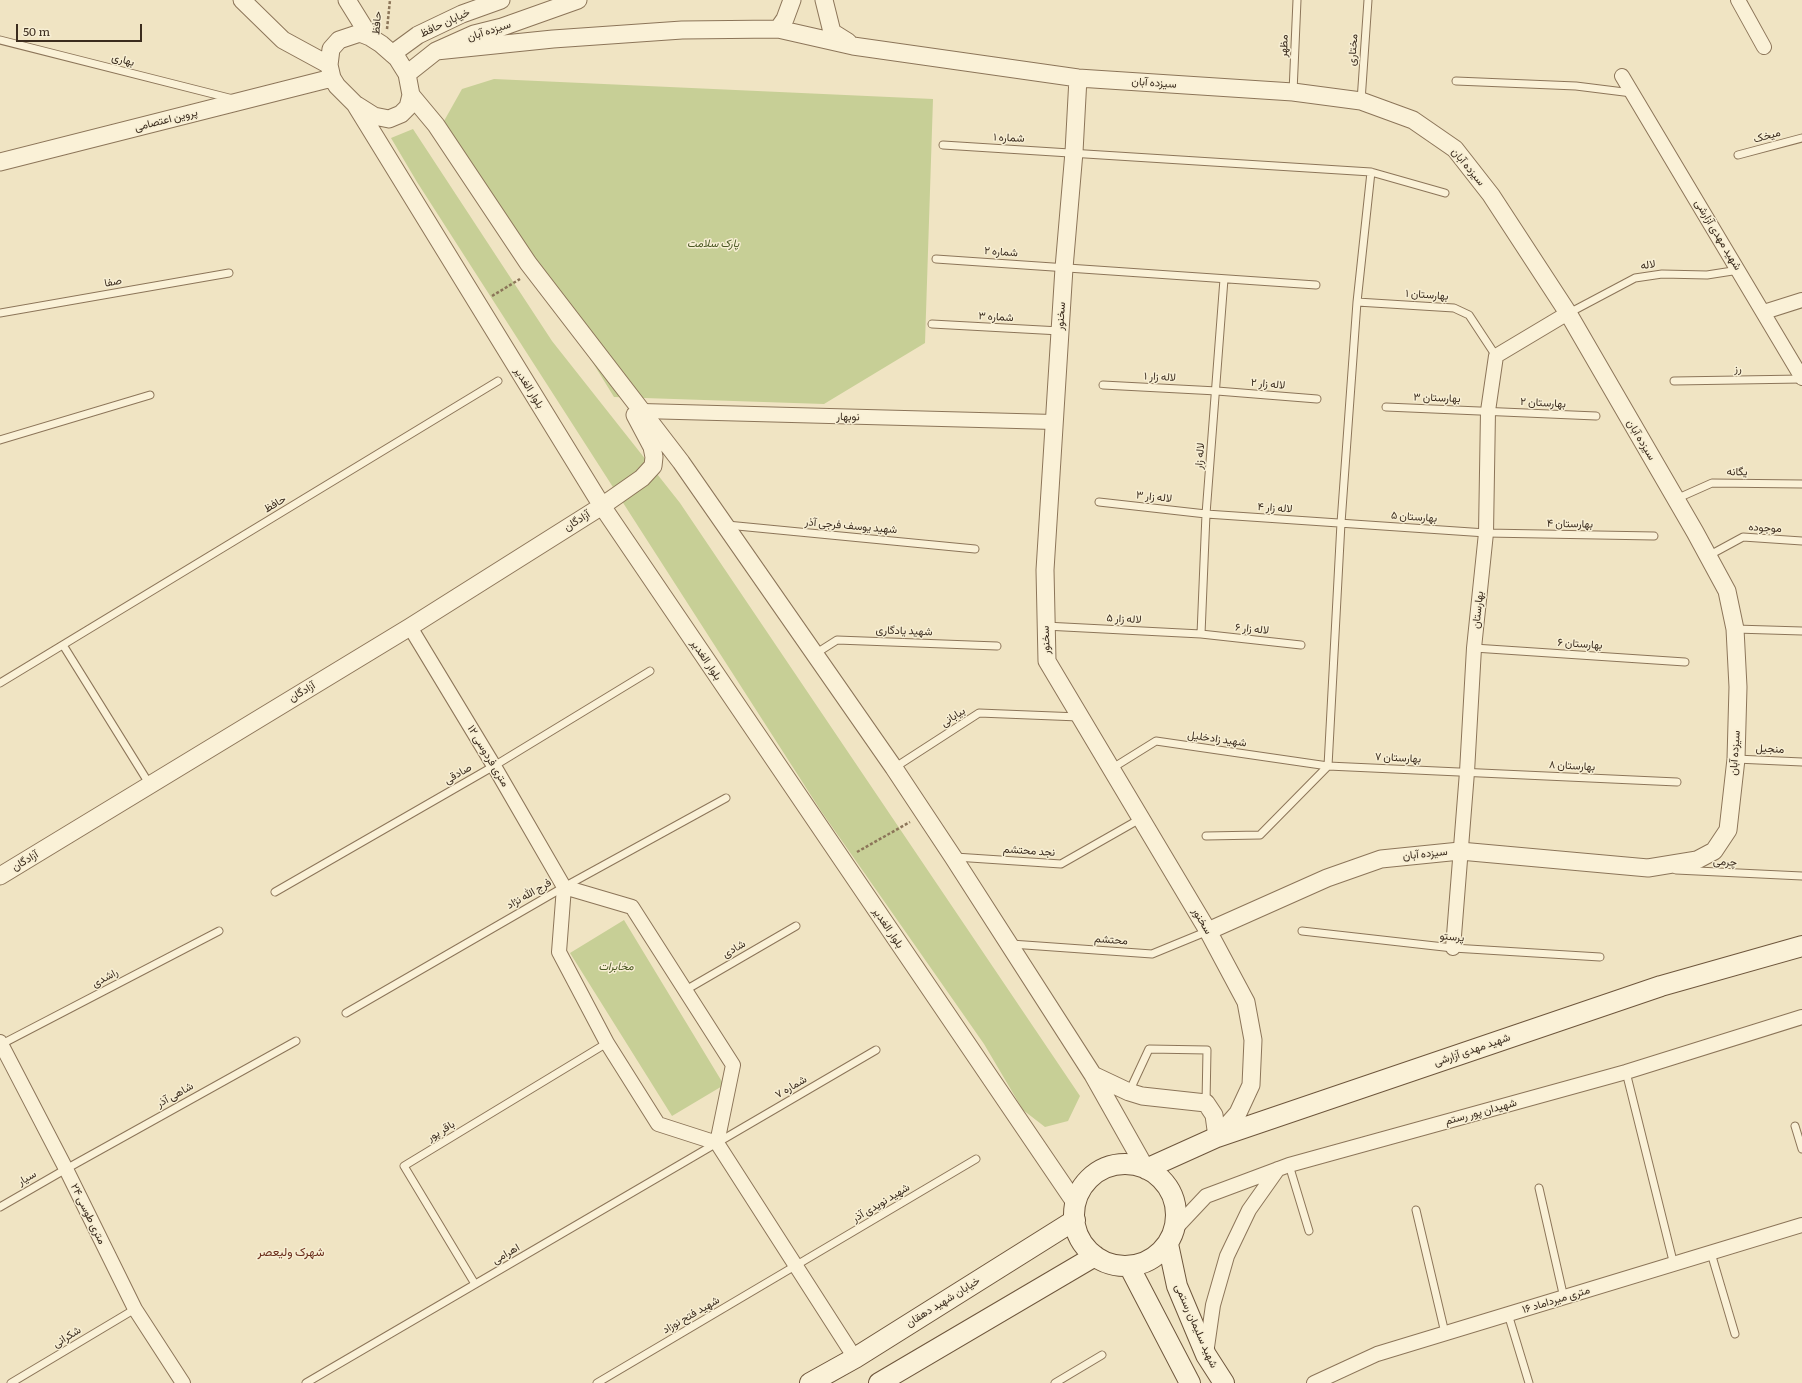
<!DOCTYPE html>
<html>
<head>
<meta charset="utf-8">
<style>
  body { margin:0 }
  #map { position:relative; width:1802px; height:1383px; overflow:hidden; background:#f0e4c3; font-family:Literata,serif }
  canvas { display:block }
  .scale { position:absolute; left:16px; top:24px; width:126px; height:18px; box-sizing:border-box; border:2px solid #3b2c1e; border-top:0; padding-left:5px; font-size:12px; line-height:14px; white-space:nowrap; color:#3b2c1e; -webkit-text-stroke:3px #f7eed3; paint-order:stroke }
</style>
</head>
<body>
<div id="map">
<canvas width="1802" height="1383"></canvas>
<div class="scale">50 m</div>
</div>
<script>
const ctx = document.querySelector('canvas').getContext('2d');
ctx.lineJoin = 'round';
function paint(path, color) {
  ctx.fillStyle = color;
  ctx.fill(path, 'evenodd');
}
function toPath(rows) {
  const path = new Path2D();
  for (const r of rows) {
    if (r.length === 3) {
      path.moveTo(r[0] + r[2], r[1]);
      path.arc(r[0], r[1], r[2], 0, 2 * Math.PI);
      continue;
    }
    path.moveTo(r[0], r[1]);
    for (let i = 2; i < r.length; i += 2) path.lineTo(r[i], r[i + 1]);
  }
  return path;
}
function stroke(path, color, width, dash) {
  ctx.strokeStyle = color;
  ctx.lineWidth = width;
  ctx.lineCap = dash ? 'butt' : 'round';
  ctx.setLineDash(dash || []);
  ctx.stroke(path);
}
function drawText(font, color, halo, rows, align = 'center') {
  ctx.font = font + ' Literata,Vazirmatn,serif';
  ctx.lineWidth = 3;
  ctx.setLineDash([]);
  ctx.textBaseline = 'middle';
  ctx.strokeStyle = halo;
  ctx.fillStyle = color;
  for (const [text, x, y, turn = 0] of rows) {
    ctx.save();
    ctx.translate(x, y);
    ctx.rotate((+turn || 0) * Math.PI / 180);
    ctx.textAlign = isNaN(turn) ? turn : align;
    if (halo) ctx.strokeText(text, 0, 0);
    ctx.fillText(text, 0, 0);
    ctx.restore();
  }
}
paint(toPath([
  [494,79,933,99,925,343,824,404,614,397,444,121,462,89],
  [413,129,552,341,680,503,1080,1096,1068,1121,1045,1127,1023,1110,984,1044,821,811,417,182,391,138],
  [624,920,724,1085,672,1116,570,953]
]), '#c7cf96');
const service = toPath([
  [0,40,233,99],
  [1456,81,1576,86,1632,93],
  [1293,92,1297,0],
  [1361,101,1368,0],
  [943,145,1371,172,1445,193],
  [1738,155,1802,138],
  [936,259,1316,285],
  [1357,302,1454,308,1469,315,1496,356],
  [0,313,229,273],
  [1569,313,1635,278,1662,274,1707,275,1739,270],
  [932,324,1060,331],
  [1674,381,1802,379],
  [1103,385,1217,391,1317,399],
  [1386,407,1596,416],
  [0,440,150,395],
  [1676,499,1712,483,1802,484],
  [1099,502,1206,514,1486,533,1654,536],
  [727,525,975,549],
  [1708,556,1743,537,1802,541],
  [1045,626,1201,634,1301,645],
  [1735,629,1802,631],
  [1201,634,1206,514,1224,279],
  [63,645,150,785],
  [1474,648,1685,662],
  [815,654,837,640,997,646],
  [0,683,498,381],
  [1736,759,1802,762],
  [894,768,979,713,1079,717],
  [1111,769,1156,741,1328,766,1677,782],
  [1206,836,1260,835,1328,766,1341,523,1357,302,1371,172],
  [955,857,1061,864,1140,819],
  [1676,870,1802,876],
  [275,892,494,766,650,671],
  [1302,931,1453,948,1600,957],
  [1011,944,1152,954,1208,931],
  [684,991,796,926],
  [346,1013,564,887,726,798],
  [0,1045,219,931],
  [1626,1072,1674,1265],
  [1129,1092,1149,1049,1207,1050,1206,1103],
  [1795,1126,1802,1149],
  [1289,1165,1309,1231],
  [1539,1188,1564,1298],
  [0,1207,66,1169,296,1041],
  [1416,1210,1445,1333],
  [1711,1253,1735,1334],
  [475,1284,404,1166,607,1043],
  [1508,1314,1529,1383],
  [11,1383,135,1309],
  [306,1383,876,1050],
  [597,1383,976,1159],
  [1055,1383,1102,1355]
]);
const minor = toPath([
  [1738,0,1764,47],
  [1622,76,1802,378],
  [1764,312,1802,300],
  [642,411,1054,422],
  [410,627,494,766,564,887],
  [564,887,559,952,607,1043,658,1124,717,1143,855,1358],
  [564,887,632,907,733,1065,717,1143],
  [1453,948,1467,772,1474,648,1486,533,1488,411,1496,356,1568,313],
  [0,1042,66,1169,135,1309,183,1383],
  [1174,1230,1206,1196,1289,1165,1626,1072,1802,1017],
  [1206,1354,1213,1305,1227,1256,1249,1210,1278,1169],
  [1314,1383,1377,1354,1802,1225]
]);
const tertiary = toPath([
  [242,0,283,40,329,65],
  [347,0,370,37,381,44,397,58,407,74,411,95,408,107,401,114,389,119,374,116,355,104,337,86,332,78,329,65,331,49,339,40,360,33,370,37],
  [824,0,832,32,848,42],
  [778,29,785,19,792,0],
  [436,51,553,39,682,30,778,29,853,46,1078,78,1293,92,1361,101,1413,120,1455,149,1491,195,1568,313,1695,532,1727,591,1735,629,1738,687,1736,759,1728,830,1714,851,1697,860,1648,868,1460,851,1381,859,1327,878,1208,931],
  [392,54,418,35,462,14,501,0],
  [407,74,436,51,474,34,502,27,578,0],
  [1078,78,1074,152,1064,268,1045,570,1047,661,1208,931,1246,1002,1253,1040,1251,1085,1238,1113,1217,1137],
  [411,95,436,125,528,263,681,462,894,768,953,857,1093,1075,1146,1169],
  [355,104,602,506,1076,1204],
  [0,162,332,78],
  [0,876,410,627,602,506,642,478,653,466,654,457,652,447,635,415],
  [1093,1075,1129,1092,1142,1096,1206,1103,1214,1115,1217,1137]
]);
const secondary = toPath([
  [1125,1215,51],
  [1146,1169,1217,1137,1661,986,1802,946],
  [1168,1244,1177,1286,1206,1355,1224,1383],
  [1129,1266,1190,1383],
  [810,1383,855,1358,1075,1220],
  [879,1383,1095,1256]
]);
stroke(service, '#8c7559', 9);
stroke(minor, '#8c7559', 16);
stroke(tertiary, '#8c7559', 19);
stroke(secondary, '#6e563c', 22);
stroke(toPath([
  [387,29,390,0],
  [492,296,520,279],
  [857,852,910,822]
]), '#8c7559', 2.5, [3, 2]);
stroke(service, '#faf1d7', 7);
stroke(minor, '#faf1d7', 14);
stroke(tertiary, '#faf1d7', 17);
stroke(secondary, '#faf1d7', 20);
drawText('11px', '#3b2c1e', '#f7eed3', [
  ["حافظ",377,23,-85],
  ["خیابان حافظ",445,23,-25],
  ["سیزده آبان",489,31,-18],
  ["مظهر",1284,46,-88],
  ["مختاری",1353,50,-86],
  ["بهاری",123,60,14],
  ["سیزده آبان",1154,83,4],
  ["پروین اعتصامی",166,120,-14],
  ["میخک",1767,136,-15],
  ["شماره ۱",1009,138,3],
  ["سیزده آبان",1468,167,50],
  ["شهید مهدی آزارشی",1718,235,59],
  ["شماره ۲",1001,252,4],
  ["لاله",1648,265,-8],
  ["صفا",113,282,-10],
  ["بهارستان ۱",1427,295,4],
  ["سخنور",1061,316,-86],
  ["شماره ۳",996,317,3],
  ["رز",1738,369,-1],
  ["لاله زار ۱",1160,377,3],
  ["لاله زار ۲",1268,384,5],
  ["بلوار الغدیر",529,388,58],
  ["بهارستان ۳",1437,398,2],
  ["بهارستان ۲",1543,403,3],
  ["نوبهار",848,417,1],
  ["سیزده آبان",1641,440,59],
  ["لاله زار",1200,456,-85],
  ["یگانه",1737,472,1],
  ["لاله زار ۳",1154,497,6],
  ["حافظ",275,504,-31],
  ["لاله زار ۴",1275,508,4],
  ["بهارستان ۵",1414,517,4],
  ["آزادگان",577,521,-32],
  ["بهارستان ۴",1570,524,1],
  ["شهید یوسف فرجی آذر",851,526,5],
  ["موجوده",1765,528,3],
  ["بهارستان",1478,610,-84],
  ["لاله زار ۵",1124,619,3],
  ["لاله زار ۶",1252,629,6],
  ["شهید یادگاری",904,631,2],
  ["سخنور",1046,640,-92],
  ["بهارستان ۶",1580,644,4],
  ["بلوار الغدیر",706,660,56],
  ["آزادگان",302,692,-31],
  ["بیابانی",953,717,-33],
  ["شهید زادخلیل",1217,739,8],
  ["منجیل",1770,749,3],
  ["سیزده آبان",1735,753,-86],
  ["۱۲ متری فردوسی",488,756,59],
  ["بهارستان ۷",1398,758,3],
  ["بهارستان ۸",1572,766,3],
  ["صادقی",458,774,-30],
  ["نجد محتشم",1029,851,4],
  ["سیزده آبان",1425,854,-6],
  ["آزادگان",25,861,-31],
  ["چرمی",1725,862,3],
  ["فرج الله نژاد",529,894,-30],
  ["سخنور",1202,921,59],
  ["بلوار الغدیر",888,928,56],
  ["پرستو",1452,937,5],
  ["محتشم",1111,940,4],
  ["شادی",734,949,-30],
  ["راشدی",105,978,-28],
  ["شهید مهدی آزارشی",1472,1050,-19],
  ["شماره ۷",791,1087,-30],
  ["شاهی آذر",175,1095,-29],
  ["شهیدان پور رستم",1481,1112,-15],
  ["باقر پور",441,1131,-31],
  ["سیار",27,1178,-30],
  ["شهید نویدی آذر",881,1203,-31],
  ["۲۴ متری طوسی",88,1214,64],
  ["اهرامی",506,1254,-30],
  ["۱۶ متری میرداماد",1556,1300,-17],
  ["خیابان شهید دهقان",943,1302,-32],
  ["شهید فتح نوزاد",691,1315,-30],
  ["شهید سلیمان رستمی",1196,1326,66],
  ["شکرانی",67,1337,-31]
]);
drawText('italic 11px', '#4a5823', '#f7eed3', [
  ["پارک سلامت",713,244],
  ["مخابرات",616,967]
]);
drawText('12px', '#6a2d1b', '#f7eed3', [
  ["شهرک ولیعصر",291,1252]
]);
</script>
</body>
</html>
